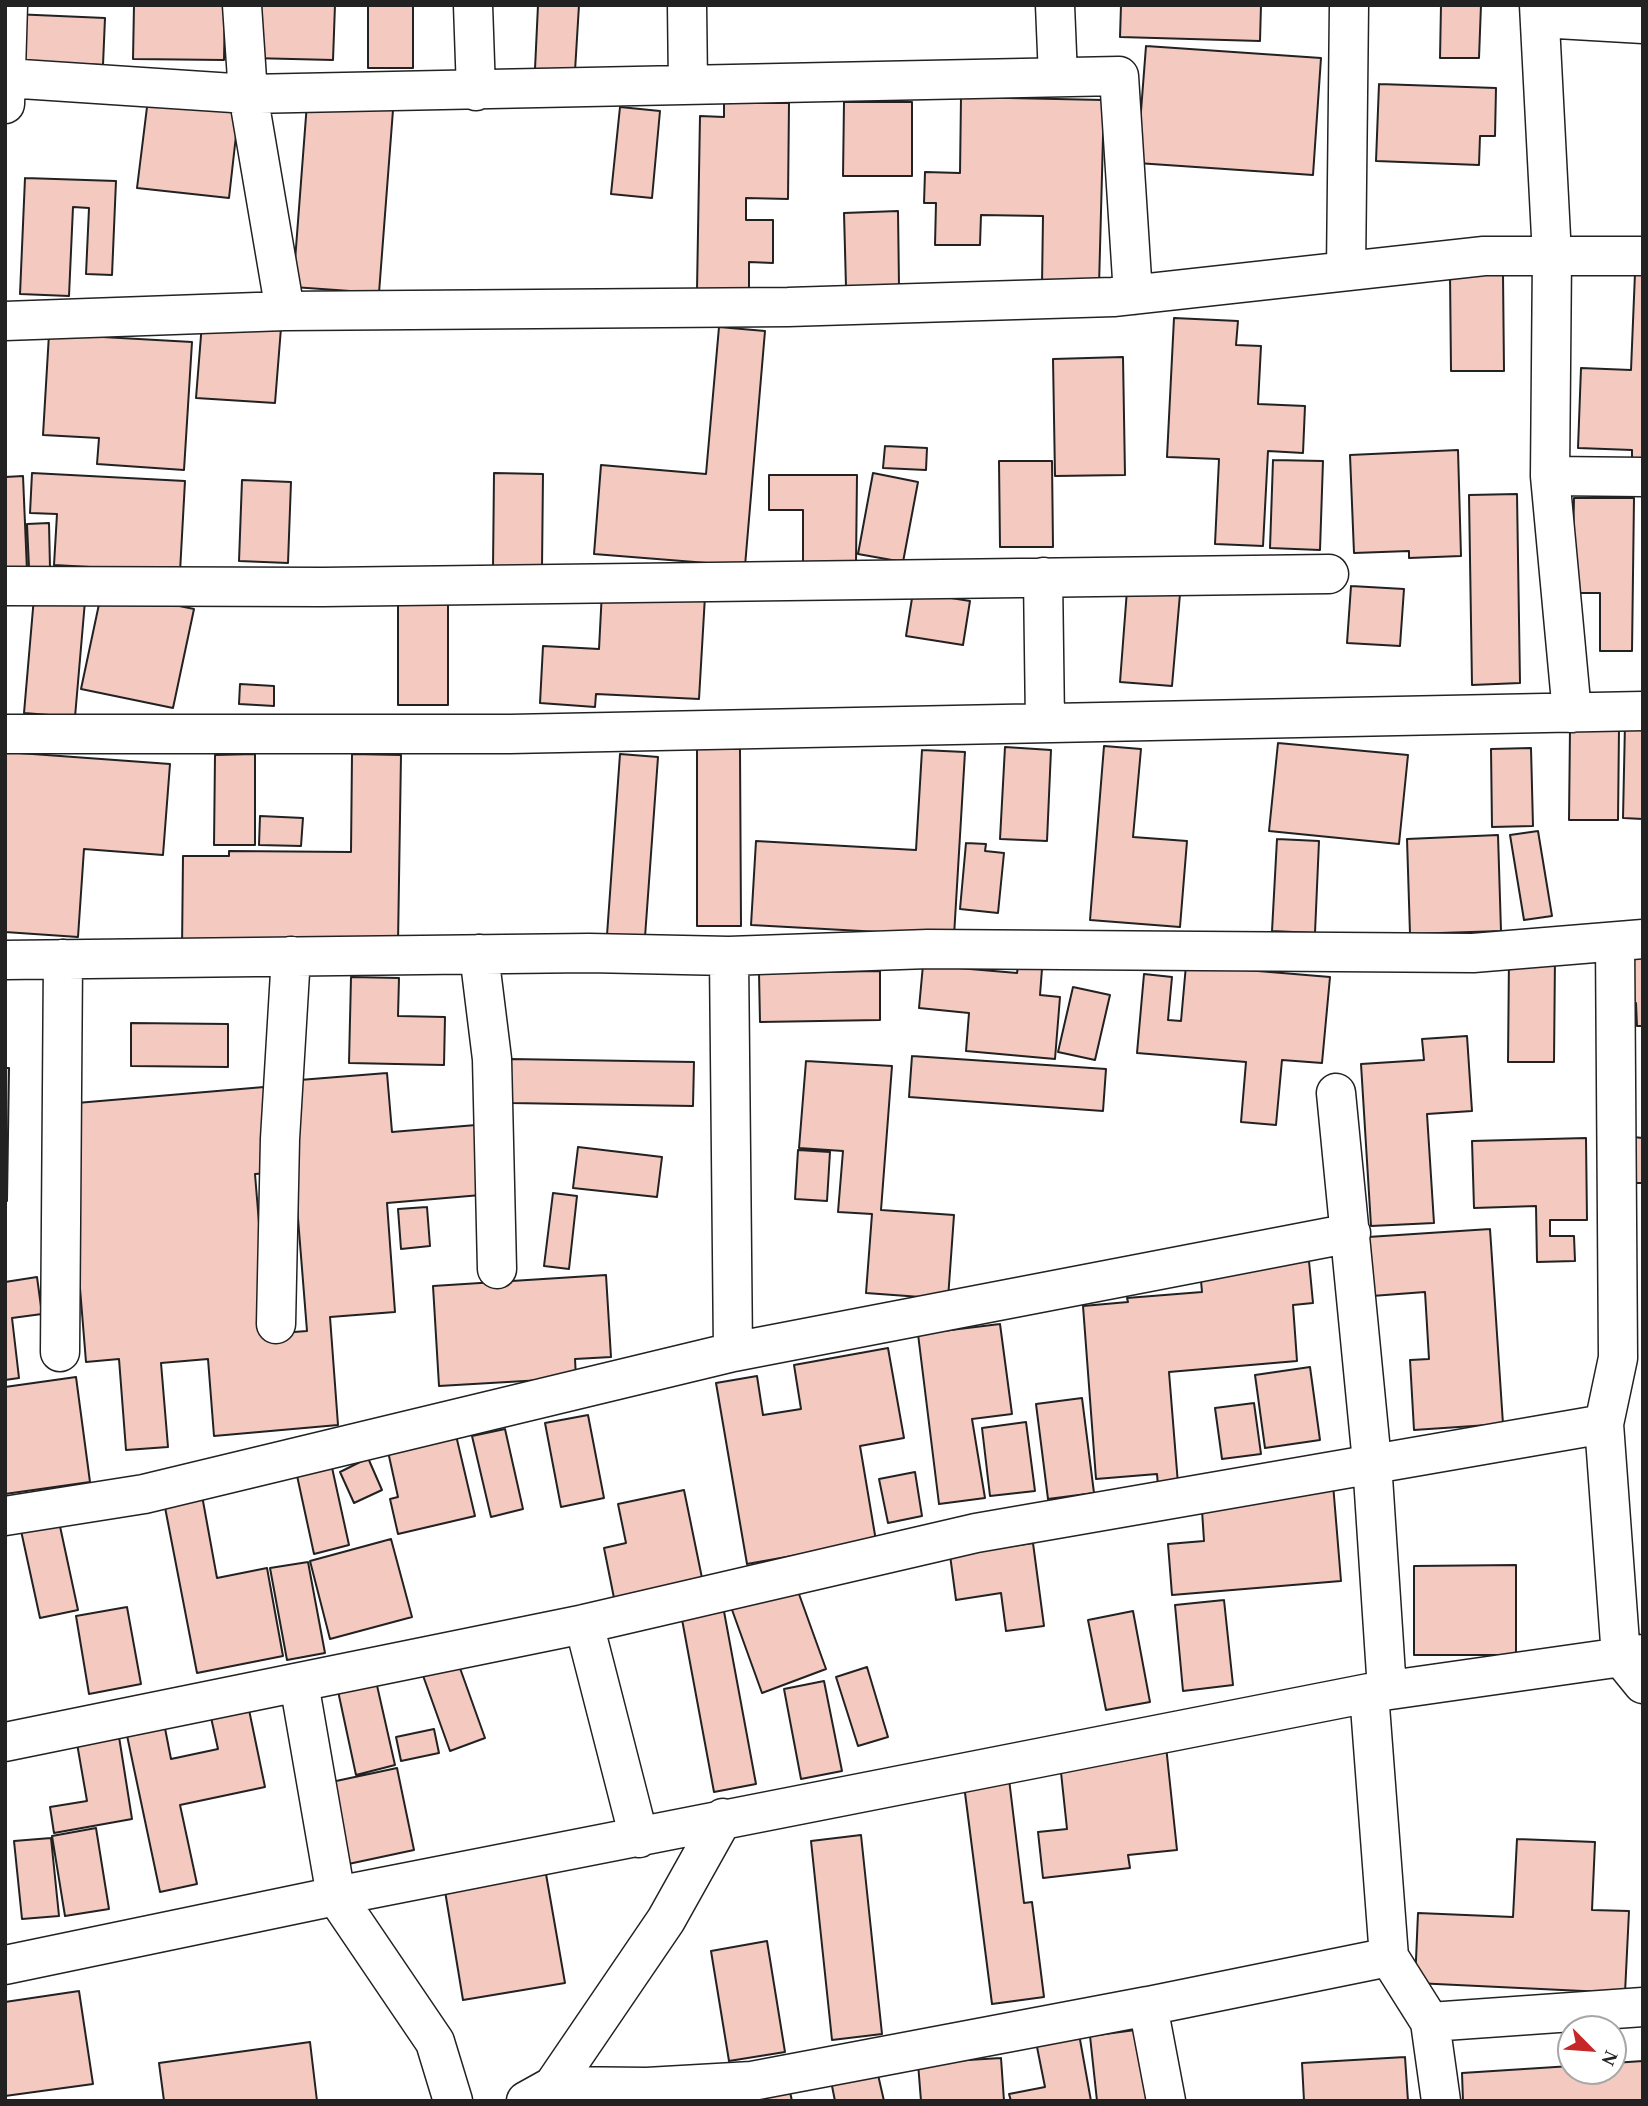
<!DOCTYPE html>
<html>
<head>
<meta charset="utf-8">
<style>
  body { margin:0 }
  #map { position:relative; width:1648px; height:2106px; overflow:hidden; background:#fff; font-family:"Times New Roman",serif }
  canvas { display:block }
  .frame { position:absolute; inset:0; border:7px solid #222; pointer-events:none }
  .north { position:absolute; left:1557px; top:2015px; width:70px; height:70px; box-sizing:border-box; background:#fff; border:2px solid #a7a7a7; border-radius:50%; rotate:115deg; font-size:19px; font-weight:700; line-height:28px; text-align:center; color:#222 }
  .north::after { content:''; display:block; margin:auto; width:24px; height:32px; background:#c62828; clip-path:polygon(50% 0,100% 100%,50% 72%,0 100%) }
</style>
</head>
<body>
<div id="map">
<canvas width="1648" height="2106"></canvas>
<div class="frame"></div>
<div class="north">N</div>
</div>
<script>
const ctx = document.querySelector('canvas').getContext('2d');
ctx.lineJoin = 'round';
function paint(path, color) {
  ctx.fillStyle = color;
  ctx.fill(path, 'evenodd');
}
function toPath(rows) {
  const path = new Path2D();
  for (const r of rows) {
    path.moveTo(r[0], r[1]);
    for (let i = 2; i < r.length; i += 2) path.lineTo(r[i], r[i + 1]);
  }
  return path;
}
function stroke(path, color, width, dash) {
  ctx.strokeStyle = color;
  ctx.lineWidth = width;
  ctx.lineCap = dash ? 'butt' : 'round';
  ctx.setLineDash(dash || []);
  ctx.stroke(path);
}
const building = toPath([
  [134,5,225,5,224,60,133,59,134,5],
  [253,5,335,5,333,60,251,58,253,5],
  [368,5,413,5,413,68,368,68,368,5],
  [538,5,579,5,575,71,535,69,538,5],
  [1121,5,1261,5,1260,41,1120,37,1121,5],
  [1441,5,1481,5,1479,58,1440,58,1441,5],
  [13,14,105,18,103,65,10,61,13,14],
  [1146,46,1321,58,1313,175,1137,163,1146,46],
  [1379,84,1496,88,1495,136,1480,136,1479,165,1376,161,1379,84],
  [961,97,1104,100,1099,286,1042,285,1043,216,981,215,980,245,935,245,936,203,924,203,925,172,960,173,961,97],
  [148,99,239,109,229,198,137,188,148,99],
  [844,102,912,102,912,176,843,176,844,102],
  [307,103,393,110,379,293,293,287,307,103],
  [724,103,789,103,788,199,746,198,746,220,773,220,773,263,749,262,749,290,697,290,700,116,724,117,724,103],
  [620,107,660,111,652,198,611,194,620,107],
  [25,178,116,181,112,275,86,274,89,208,73,207,69,296,20,294,25,178],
  [898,211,899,286,846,287,844,213,898,211],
  [1635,273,1643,273,1643,460,1632,460,1632,450,1578,448,1581,368,1631,370,1635,273],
  [1503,274,1504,371,1451,371,1450,275,1503,274],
  [1174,318,1238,321,1236,345,1261,346,1258,404,1305,406,1303,453,1268,451,1263,546,1215,544,1219,459,1167,457,1174,318],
  [202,323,281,328,275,403,196,398,202,323],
  [719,327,765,331,745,566,594,554,601,465,706,474,719,327],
  [49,334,192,342,184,470,97,464,99,438,43,435,49,334],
  [1123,357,1125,475,1055,476,1053,359,1123,357],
  [885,446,927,448,926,470,883,468,885,446],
  [1458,450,1461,556,1409,558,1409,551,1354,553,1350,455,1458,450],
  [1273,460,1323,461,1320,550,1270,548,1273,460],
  [999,461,1052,461,1053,547,1000,547,999,461],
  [32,473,185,481,180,572,54,565,57,514,30,513,32,473],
  [494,473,543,474,542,568,493,568,494,473],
  [873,473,918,482,903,562,858,554,873,473],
  [769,475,857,475,856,563,803,562,803,510,769,510,769,475],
  [23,476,27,571,5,572,5,477,23,476],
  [242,480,291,482,288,563,239,561,242,480],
  [1517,494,1520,683,1472,685,1469,495,1517,494],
  [1574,498,1634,498,1632,651,1600,651,1600,593,1572,593,1574,498],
  [49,523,50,568,29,568,27,524,49,523],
  [1351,586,1404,589,1400,646,1347,643,1351,586],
  [102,590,194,609,173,708,81,689,102,590],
  [1127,590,1180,594,1172,686,1120,682,1127,590],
  [602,591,705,596,699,699,596,694,595,707,540,703,543,646,599,649,602,591],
  [913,592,970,601,963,645,906,636,913,592],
  [398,596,448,596,448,705,398,705,398,596],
  [34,597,85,601,75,717,24,713,34,597],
  [240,684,274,686,274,706,239,704,240,684],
  [1625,723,1643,723,1643,819,1623,818,1625,723],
  [1570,728,1619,728,1618,820,1569,820,1570,728],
  [1278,743,1408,755,1399,844,1269,831,1278,743],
  [1104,746,1141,749,1133,837,1187,841,1180,927,1090,920,1104,746],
  [1005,747,1051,750,1047,841,1000,839,1005,747],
  [1531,748,1533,826,1492,827,1491,749,1531,748],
  [697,749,740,749,741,926,697,926,697,749],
  [922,750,965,752,954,936,751,925,756,841,916,850,922,750],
  [5,752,170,764,163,855,84,849,78,937,5,932,5,752],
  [255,754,255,845,214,845,215,755,255,754],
  [352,754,401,755,398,943,182,949,183,856,229,856,229,851,351,852,352,754],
  [620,754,658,757,645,937,607,935,620,754],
  [260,816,303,818,301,846,259,845,260,816],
  [1538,831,1552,916,1524,920,1510,835,1538,831],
  [1498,835,1501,931,1410,934,1407,839,1498,835],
  [1277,839,1319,841,1315,933,1272,931,1277,839],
  [966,843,986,844,985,851,1004,853,998,913,960,909,966,843],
  [1621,948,1643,948,1643,1026,1637,1026,1636,1003,1623,1003,1621,948],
  [1509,956,1555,956,1554,1062,1508,1062,1509,956],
  [923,965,1017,973,1018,966,1042,969,1040,995,1060,997,1055,1059,966,1051,969,1013,919,1008,923,965],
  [1186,965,1330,977,1322,1063,1282,1060,1276,1125,1241,1122,1246,1062,1137,1053,1144,974,1172,977,1168,1020,1181,1021,1186,965],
  [880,971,880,1020,760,1022,759,973,880,971],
  [351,977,399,978,398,1016,445,1017,444,1065,349,1063,351,977],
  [1073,987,1110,995,1095,1060,1058,1052,1073,987],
  [131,1023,228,1024,228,1067,131,1066,131,1023],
  [1467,1036,1472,1111,1427,1114,1434,1223,1371,1226,1361,1064,1424,1060,1422,1039,1467,1036],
  [912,1056,1106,1069,1103,1111,909,1097,912,1056],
  [510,1059,694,1062,693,1106,510,1103,510,1059],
  [806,1061,892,1066,881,1210,954,1215,948,1299,866,1293,872,1214,838,1212,843,1151,799,1148,806,1061],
  [5,1068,9,1068,7,1201,5,1201,5,1068],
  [387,1073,392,1132,476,1125,481,1195,387,1203,395,1312,330,1317,338,1425,214,1436,208,1359,161,1363,168,1447,126,1450,119,1359,86,1362,65,1104,264,1087,270,1173,255,1174,268,1334,307,1331,287,1081,387,1073],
  [1633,1137,1643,1138,1643,1183,1631,1183,1633,1137],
  [1586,1138,1587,1220,1550,1220,1550,1236,1574,1236,1575,1261,1537,1262,1536,1206,1474,1208,1472,1141,1586,1138],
  [578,1147,662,1157,657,1197,573,1188,578,1147],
  [798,1150,830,1152,827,1201,795,1199,798,1150],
  [553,1193,577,1196,569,1269,544,1266,553,1193],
  [427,1207,430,1246,401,1249,398,1209,427,1207],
  [1490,1229,1503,1424,1414,1430,1410,1360,1429,1359,1425,1292,1372,1296,1368,1237,1490,1229],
  [1309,1261,1313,1303,1293,1305,1297,1361,1169,1372,1178,1484,1158,1486,1157,1474,1096,1479,1083,1306,1128,1302,1127,1298,1202,1292,1200,1270,1309,1261],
  [606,1275,611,1357,575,1359,576,1378,439,1386,433,1286,606,1275],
  [37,1277,42,1314,12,1318,19,1378,5,1380,5,1282,37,1277],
  [1000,1324,1012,1414,972,1419,985,1498,939,1504,918,1334,1000,1324],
  [888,1348,904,1438,860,1446,876,1541,747,1564,716,1383,757,1376,763,1415,801,1409,794,1365,888,1348],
  [1310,1367,1320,1440,1265,1448,1255,1375,1310,1367],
  [76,1377,90,1482,5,1494,5,1387,76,1377],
  [1082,1398,1094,1493,1048,1499,1036,1404,1082,1398],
  [1254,1403,1261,1454,1222,1459,1215,1408,1254,1403],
  [588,1415,604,1498,561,1507,545,1423,588,1415],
  [1026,1422,1035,1491,990,1496,982,1428,1026,1422],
  [505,1429,523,1509,491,1517,472,1436,505,1429],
  [455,1431,475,1516,398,1534,390,1499,398,1497,387,1447,455,1431],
  [368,1458,382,1490,354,1503,340,1472,368,1458],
  [331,1463,349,1545,314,1554,296,1471,331,1463],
  [915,1472,922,1516,888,1523,879,1479,915,1472],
  [1333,1484,1341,1581,1172,1595,1168,1544,1204,1541,1201,1495,1333,1484],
  [201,1490,217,1578,267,1568,283,1656,197,1673,163,1497,201,1490],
  [684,1490,702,1578,615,1603,604,1548,626,1543,618,1504,684,1490],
  [58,1517,78,1610,40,1618,20,1526,58,1517],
  [391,1539,412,1617,330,1639,310,1561,391,1539],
  [1033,1543,1044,1626,1006,1631,1001,1593,956,1600,950,1555,1033,1543],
  [308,1562,325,1653,287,1660,270,1568,308,1562],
  [1516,1565,1516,1655,1414,1655,1414,1566,1516,1565],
  [795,1583,826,1669,762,1693,731,1607,795,1583],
  [1224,1600,1233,1685,1183,1691,1175,1605,1224,1600],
  [723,1606,756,1784,714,1792,681,1614,723,1606],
  [127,1607,141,1684,89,1694,76,1616,127,1607],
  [1133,1611,1150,1702,1106,1710,1088,1620,1133,1611],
  [456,1657,485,1738,450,1751,421,1670,456,1657],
  [867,1667,888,1737,858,1746,836,1677,867,1667],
  [376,1681,395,1765,356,1775,338,1691,376,1681],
  [824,1681,842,1771,801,1779,784,1689,824,1681],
  [248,1705,265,1787,180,1805,197,1884,160,1892,125,1726,163,1718,171,1759,218,1749,210,1713,248,1705],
  [117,1724,132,1819,54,1833,50,1807,87,1801,75,1732,117,1724],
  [434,1729,439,1753,401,1761,396,1737,434,1729],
  [1166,1746,1177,1850,1128,1855,1130,1868,1043,1878,1038,1832,1067,1829,1060,1763,1166,1746],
  [397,1768,414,1850,339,1866,322,1784,397,1768],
  [1009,1779,1024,1903,1032,1902,1044,1997,992,2004,964,1785,1009,1779],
  [96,1828,109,1909,65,1916,52,1836,96,1828],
  [861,1835,882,2034,832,2040,811,1841,861,1835],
  [51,1838,59,1916,22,1919,14,1841,51,1838],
  [1517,1839,1595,1842,1592,1910,1629,1911,1625,1993,1415,1983,1418,1913,1513,1917,1517,1839],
  [546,1874,565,1983,463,2000,445,1891,546,1874],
  [767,1941,785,2052,729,2061,711,1951,767,1941],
  [79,1991,93,2084,5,2096,5,2002,79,1991],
  [1143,2029,1151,2101,1097,2101,1090,2036,1143,2029],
  [1079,2034,1091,2101,1011,2101,1009,2094,1045,2087,1036,2042,1079,2034],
  [310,2042,317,2101,164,2101,159,2063,310,2042],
  [1405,2057,1408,2101,1304,2101,1302,2063,1405,2057],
  [1001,2058,1004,2101,921,2101,918,2063,1001,2058],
  [1643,2061,1643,2101,1463,2101,1462,2073,1571,2066,1571,2071,1613,2071,1613,2063,1643,2061],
  [876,2066,884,2101,835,2101,830,2076,876,2066],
  [788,2083,792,2101,749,2101,747,2093,788,2083]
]);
paint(building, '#f3c9c0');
stroke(building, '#222', 2);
const minor = toPath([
  [242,5,248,94,285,311],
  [473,5,476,91],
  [687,5,688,84],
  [1055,5,1058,77],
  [1539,5,1552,256,1550,476,1572,713],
  [1540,18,1643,24],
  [6,78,248,94,1119,76,1133,295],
  [5,104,8,5],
  [1346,271,1349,5],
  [5,321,285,311,788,307,1113,297,1484,256,1643,256],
  [1550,476,1643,477],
  [1043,577,1045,722],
  [5,586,323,587,1329,574],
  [5,734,510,734,1643,711],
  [479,954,492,1059,497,1269],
  [729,956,928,949,1473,953,1643,939],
  [5,960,589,953,729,956,733,1352,1351,1233],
  [1336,1093,1372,1462,1387,1690],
  [276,1324,280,1139,291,956],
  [60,1352,63,959],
  [1604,1424,1618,1358,1615,942],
  [5,1516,144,1494,733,1352],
  [584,1624,639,1838],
  [299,1683,336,1896,435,2042,453,2101],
  [1369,1693,1389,1957,1430,2022,1441,2101],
  [5,1742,584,1624,976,1533,1604,1424,1621,1657,1643,1684],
  [5,1965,336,1896,1369,1693,1643,1654],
  [1430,2022,1643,2007],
  [553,2086,647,2087,752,2081,1148,2006],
  [526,2101,553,2086,666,1920,723,1818],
  [1166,2101,1148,2006,1389,1957]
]);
stroke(minor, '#222', 41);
stroke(minor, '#fff', 38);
</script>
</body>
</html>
